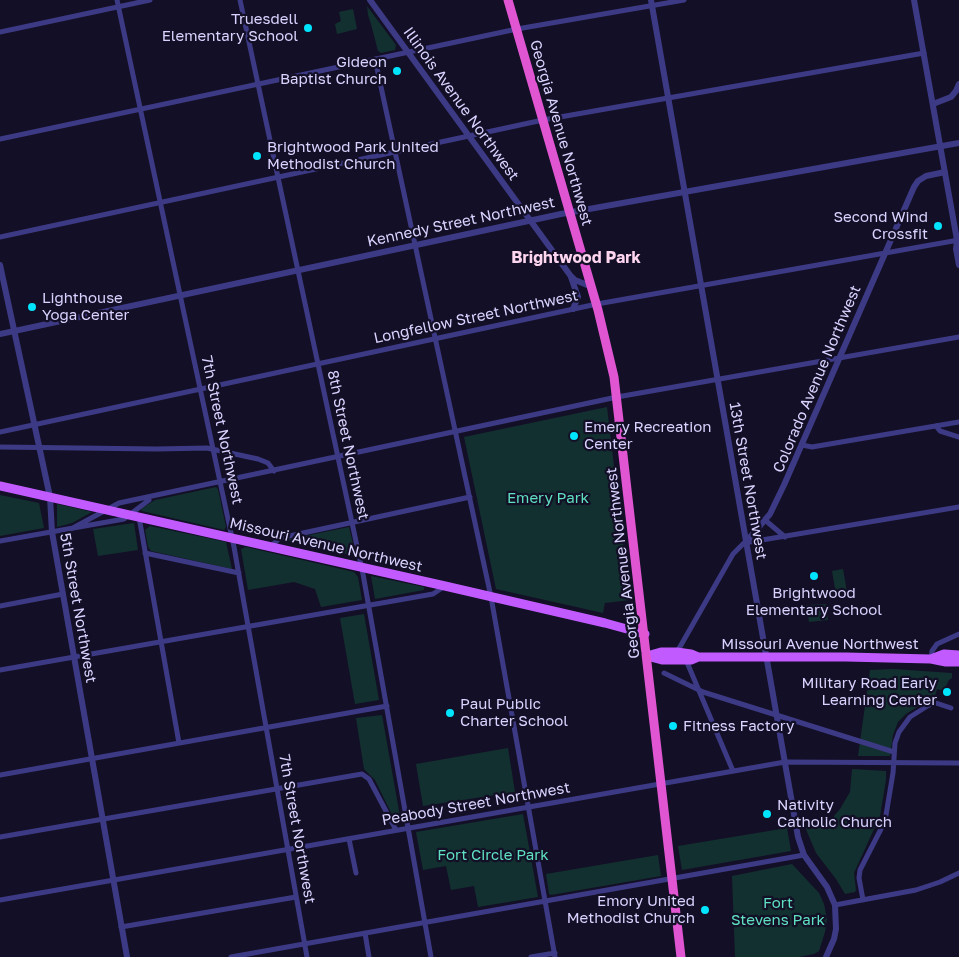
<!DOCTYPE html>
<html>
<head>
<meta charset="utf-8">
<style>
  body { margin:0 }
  canvas { display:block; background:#130f26 }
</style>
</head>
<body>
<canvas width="959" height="957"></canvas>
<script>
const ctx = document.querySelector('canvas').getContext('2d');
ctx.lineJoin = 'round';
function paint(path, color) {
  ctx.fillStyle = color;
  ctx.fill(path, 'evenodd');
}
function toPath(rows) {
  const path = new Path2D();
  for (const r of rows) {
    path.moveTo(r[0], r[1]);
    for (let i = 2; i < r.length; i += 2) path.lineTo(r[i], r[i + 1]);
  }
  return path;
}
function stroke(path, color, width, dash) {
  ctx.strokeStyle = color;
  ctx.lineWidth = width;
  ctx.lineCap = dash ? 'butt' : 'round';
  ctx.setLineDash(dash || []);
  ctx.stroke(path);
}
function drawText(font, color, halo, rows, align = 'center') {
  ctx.font = font + ' "Golos Text",sans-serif';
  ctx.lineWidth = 4.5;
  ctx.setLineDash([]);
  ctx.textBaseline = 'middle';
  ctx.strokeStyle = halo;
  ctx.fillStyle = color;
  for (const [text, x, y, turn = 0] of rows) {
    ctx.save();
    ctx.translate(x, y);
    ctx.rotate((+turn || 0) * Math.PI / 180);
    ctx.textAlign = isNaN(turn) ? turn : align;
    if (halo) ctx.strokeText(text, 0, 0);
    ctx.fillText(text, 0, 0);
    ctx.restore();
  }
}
paint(toPath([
  [367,6,396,45,395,50,381,53,378,51,371,24,368,15],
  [353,9,357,29,337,34,335,24,341,21,339,12],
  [607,407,630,600,605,603,603,613,496,589,464,437],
  [216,487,218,489,226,527,224,530,142,511,141,509,155,500],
  [0,495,39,503,44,528,0,536],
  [57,504,92,512,72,523,57,527],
  [134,523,138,550,98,556,93,529],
  [150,526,226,542,232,569,151,551,148,547,145,530],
  [349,527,356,556,285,540],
  [246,547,354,572,358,577,362,600,321,607,315,589,294,582,248,590,241,549],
  [843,569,847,592,836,594,832,571],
  [371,576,424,587,424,590,375,599],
  [826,604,828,620,809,622,806,605],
  [364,614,379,700,355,704,340,618],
  [893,669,952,673,952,678,949,680,946,686,941,690,937,689,935,696,906,714,898,722,893,735,890,756,858,756,870,670],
  [382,715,401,822,396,823,375,780,364,769,356,718],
  [508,748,515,792,423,806,416,764],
  [852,769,886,771,886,780,880,816,854,873,856,890,855,892,845,894,836,879,816,853,805,827,829,822,840,809,850,792],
  [523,814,538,897,478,907,474,886,451,890,446,866,423,870,416,832],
  [787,828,791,851,682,870,678,846],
  [658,855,661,876,551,895,549,894,546,874],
  [792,864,819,893,824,904,827,919,825,932,819,951,814,954,799,957,735,957,732,876]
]), '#12302f');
stroke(toPath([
  [117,0,234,547,307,957],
  [240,0,363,574,431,957],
  [0,32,150,0],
  [375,59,491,597,555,957],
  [0,139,517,29,684,0],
  [0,237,543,120,924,53],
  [936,426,940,431,959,437],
  [0,432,597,304,959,240],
  [802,445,812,447,959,422],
  [0,447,157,449,207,448,258,459,268,463,274,471],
  [139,517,179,743],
  [765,520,785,537],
  [71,529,119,503,617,397,959,337],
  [0,541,124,519,149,500],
  [271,546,280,538,470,497],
  [145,553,239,573],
  [0,606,63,594],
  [677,652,733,554,744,543,959,507],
  [931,659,932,651,937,644,959,634],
  [686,660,733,771],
  [0,670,433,594,445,586],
  [664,673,703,692,894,752],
  [0,775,387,706],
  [0,837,362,774,369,779,396,830],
  [349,839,356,873],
  [0,900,785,762,959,763],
  [863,900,859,878,860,870,882,827,886,815,893,773,895,743,899,732,910,717,929,705,936,703,951,708],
  [835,905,916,890,940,882,959,873],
  [121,927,296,897],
  [365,933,369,957],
  [231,957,804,855],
  [531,957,555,953]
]), '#3d3a85', 5);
stroke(toPath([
  [370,0,570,275,575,280,592,287],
  [651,0,798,837,804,855,827,887,835,905,836,929,834,939,826,957],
  [914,0,957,240,956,249,959,265],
  [933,104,951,97,956,91,959,84],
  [0,265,50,497,52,532,127,957],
  [571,277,578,297,573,309],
  [0,334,561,214,959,143],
  [746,542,770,514,784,485,914,187,918,181,926,176,945,172]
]), '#3d3a85', 6);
stroke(toPath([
  [0,486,445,586,605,623,645,634],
  [647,656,662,660,691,660,698,657,846,657,931,659,946,662,959,662],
  [647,656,661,652,677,652,691,654,698,657],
  [931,659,944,654,959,655]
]), '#c25bff', 9);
stroke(toPath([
  [508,0,598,310,614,377,681,957]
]), '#e055d1', 9);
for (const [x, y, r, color] of [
  [308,28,5,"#00e5ff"],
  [397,71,5,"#00e5ff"],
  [257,156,5,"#00e5ff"],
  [938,226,5,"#00e5ff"],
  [32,307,5,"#00e5ff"],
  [574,436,5,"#00e5ff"],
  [814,576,5,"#00e5ff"],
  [947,692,5,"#00e5ff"],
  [450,713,5,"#00e5ff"],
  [673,726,5,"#00e5ff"],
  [767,814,5,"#00e5ff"],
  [705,910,5,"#00e5ff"]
]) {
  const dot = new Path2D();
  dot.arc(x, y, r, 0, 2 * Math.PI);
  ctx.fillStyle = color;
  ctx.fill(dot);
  stroke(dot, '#130f26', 2);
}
drawText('15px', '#d9d4ff', '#130f26', [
  ["Truesdell",298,19,"right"],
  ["Elementary School",298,36,"right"],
  ["Gideon",387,62,"right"],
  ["Baptist Church",387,79,"right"],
  ["Brightwood Park United",267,147],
  ["Methodist Church",267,164],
  ["Second Wind",928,217,"right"],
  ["Crossfit",928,234,"right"],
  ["Lighthouse",42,298],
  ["Yoga Center",42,315],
  ["Emery Recreation",584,427],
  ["Center",584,444],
  ["Brightwood",814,593,"center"],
  ["Elementary School",814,610,"center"],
  ["Military Road Early",937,683,"right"],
  ["Learning Center",937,700,"right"],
  ["Paul Public",460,704],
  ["Charter School",460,721],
  ["Fitness Factory",683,726],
  ["Nativity",777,805],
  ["Catholic Church",777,822],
  ["Emory United",695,901,"right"],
  ["Methodist Church",695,918,"right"]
], 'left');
drawText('15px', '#d9d4ff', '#130f26', [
  ["Illinois Avenue Northwest",461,104,54],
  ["Georgia Avenue Northwest",561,133,74],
  ["Kennedy Street Northwest",461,222,-12],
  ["Longfellow Street Northwest",476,317,-12],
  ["Colorado Avenue Northwest",817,379,-67],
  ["7th Street Northwest",222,430,78],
  ["8th Street Northwest",348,445,78],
  ["13th Street Northwest",748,481,80],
  ["Missouri Avenue Northwest",326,545,13],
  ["Georgia Avenue Northwest",623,563,-97],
  ["5th Street Northwest",78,608,80],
  ["Missouri Avenue Northwest",820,644],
  ["Peabody Street Northwest",476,804,-10],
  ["7th Street Northwest",297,829,80]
]);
drawText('15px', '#5fe0c0', '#130f26', [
  ["Emery Park",548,498],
  ["Fort Circle Park",493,855],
  ["Fort",778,903],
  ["Stevens Park",778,920]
]);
drawText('bold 16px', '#ffd6f0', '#130f26', [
  ["Brightwood Park",576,258]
]);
</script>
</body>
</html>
